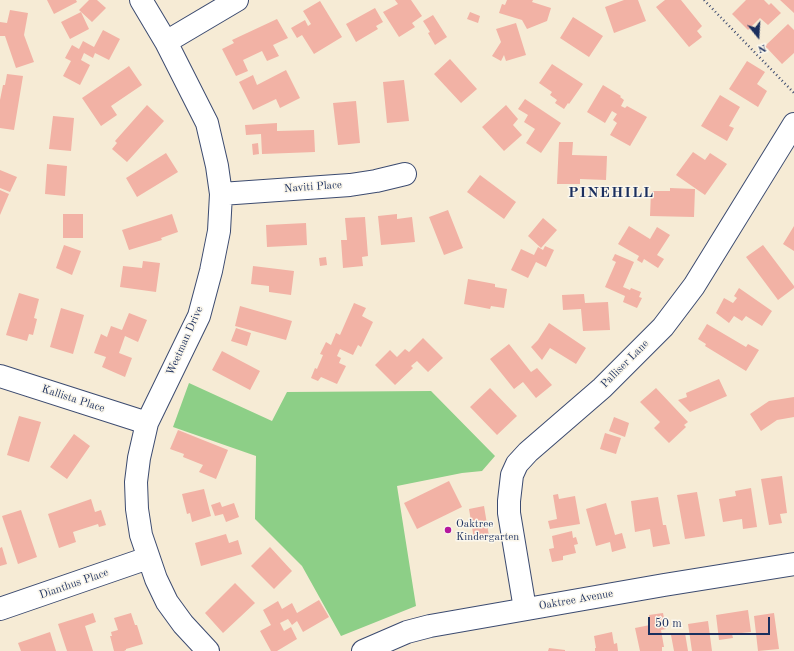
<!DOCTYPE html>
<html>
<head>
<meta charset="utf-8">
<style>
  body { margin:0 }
  #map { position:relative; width:794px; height:651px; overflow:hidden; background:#f6ebd5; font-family:"Old Standard TT",serif }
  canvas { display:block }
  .north { position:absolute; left:738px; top:16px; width:40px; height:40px; -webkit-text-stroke:3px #fbf7ec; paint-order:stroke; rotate:162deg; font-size:11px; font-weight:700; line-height:16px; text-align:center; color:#1b2f5e }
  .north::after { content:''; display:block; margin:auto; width:14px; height:18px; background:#1b2f5e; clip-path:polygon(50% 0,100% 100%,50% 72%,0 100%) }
  .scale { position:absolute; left:648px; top:617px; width:122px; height:18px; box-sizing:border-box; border:2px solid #1b2f5e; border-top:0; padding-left:5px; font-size:12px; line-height:14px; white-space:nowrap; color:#1b2f5e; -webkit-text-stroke:3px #fbf7ec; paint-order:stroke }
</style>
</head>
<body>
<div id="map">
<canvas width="794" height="651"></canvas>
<div class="north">N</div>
<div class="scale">50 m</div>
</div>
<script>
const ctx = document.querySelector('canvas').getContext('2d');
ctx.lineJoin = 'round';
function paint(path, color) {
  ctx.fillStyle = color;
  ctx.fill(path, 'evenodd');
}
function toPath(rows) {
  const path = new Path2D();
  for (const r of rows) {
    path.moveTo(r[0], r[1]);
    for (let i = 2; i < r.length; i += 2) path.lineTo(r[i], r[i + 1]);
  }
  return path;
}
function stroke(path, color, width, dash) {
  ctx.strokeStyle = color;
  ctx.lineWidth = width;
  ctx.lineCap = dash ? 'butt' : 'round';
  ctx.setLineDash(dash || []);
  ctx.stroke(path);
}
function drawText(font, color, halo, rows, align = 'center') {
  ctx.font = font + ' "Old Standard TT",serif';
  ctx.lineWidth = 3;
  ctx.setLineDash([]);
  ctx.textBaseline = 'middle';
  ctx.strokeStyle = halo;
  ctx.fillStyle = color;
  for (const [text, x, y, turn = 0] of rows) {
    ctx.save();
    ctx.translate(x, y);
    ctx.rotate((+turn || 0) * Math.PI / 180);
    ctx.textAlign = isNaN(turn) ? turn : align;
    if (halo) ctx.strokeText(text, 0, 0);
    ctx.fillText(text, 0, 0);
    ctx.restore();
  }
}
paint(toPath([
  [189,383,272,421,287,392,431,391,495,456,482,471,462,473,397,486,416,606,341,636,302,566,255,519,256,456,173,427]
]), '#8dcf87');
paint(toPath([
  [47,0,76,0,77,2,54,14],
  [89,0,97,0,106,8,92,22,79,10],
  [395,0,411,0,422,16,412,23,415,27,399,37,383,12,398,4],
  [507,0,533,0,532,2,551,8,547,21,527,29,522,20,499,13,502,4,505,5],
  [624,0,638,0,646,21,614,33,605,7],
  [665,0,681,0,702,26,697,31,702,37,689,47,656,7],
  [746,0,764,0,769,5,771,3,781,13,768,25,760,18,748,30,732,14],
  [780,0,794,0,794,13],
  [320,1,342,37,314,54,302,35,297,38,291,28,305,20,308,26,311,24,303,11],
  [375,8,383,22,376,26,378,29,356,42,346,24],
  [10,10,28,13,24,35,34,62,16,68,5,36,0,36,0,22,7,23],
  [81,12,89,29,70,39,61,22],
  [470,12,480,16,478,23,467,19],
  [433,15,447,37,435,45,428,33,430,32,423,21],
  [573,17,603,36,589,57,560,38],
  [277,19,288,38,273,45,279,56,267,61,262,51,243,60,248,71,236,76,222,49,234,43,232,40],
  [516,23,526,55,506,61,504,55,501,61,492,56,501,42,496,29],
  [788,24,794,30,794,53,782,64,765,46],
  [103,30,120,39,109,60,95,53,93,58,84,53,81,60,90,65,80,85,63,76,71,61,65,58,72,45,79,49,83,41,94,47],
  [450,59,477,89,461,103,434,74],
  [747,61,765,72,757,84,767,91,758,107,729,89],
  [552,64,583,84,569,104,568,103,564,109,555,103,557,100,550,95,552,92,539,83],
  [129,66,142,85,111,106,117,115,101,126,82,98],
  [286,70,300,98,280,108,276,99,253,110,239,82,253,75,257,85],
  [7,74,23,76,14,130,0,128,0,100,3,85,5,85],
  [404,80,409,121,387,123,383,82],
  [603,85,621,96,620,97,624,100,621,106,625,108,627,106,647,117,630,146,610,135,617,123,613,120,617,114,612,111,605,123,587,112],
  [720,95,740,107,729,126,734,128,727,141,701,126],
  [525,99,561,123,541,153,526,143,535,129,524,122,528,115,518,109],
  [356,101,360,143,338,145,333,103],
  [147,105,164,121,127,162,112,149,117,143,115,141],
  [506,105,518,119,513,125,522,135,504,151,482,127],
  [53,116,74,118,71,151,49,149],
  [277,123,277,131,314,130,315,152,262,154,261,134,246,135,245,125],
  [559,142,573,142,572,155,607,156,606,180,580,179,580,184,557,184],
  [258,143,259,154,253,155,252,144],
  [693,152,705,160,710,153,727,164,705,195,676,175],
  [166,153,178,172,137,197,126,178],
  [47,164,67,166,65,196,45,194],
  [0,170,17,177,10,192,0,188],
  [480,175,516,202,504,219,467,192],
  [670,188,695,189,694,217,650,216,651,191,670,191],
  [0,190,9,194,0,215],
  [448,210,463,248,444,255,429,217],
  [63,214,83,214,83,238,63,238],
  [172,214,178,232,161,238,162,240,129,250,122,230],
  [397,214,397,219,412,217,415,242,381,245,378,216],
  [365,217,368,256,362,257,363,266,343,268,341,240,347,240,345,218],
  [543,218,557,230,541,248,528,236],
  [306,223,307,245,267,247,266,225],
  [629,226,650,239,657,227,670,235,657,255,664,259,658,268,644,259,642,263,637,260,639,256,618,244],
  [794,226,794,251,783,244],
  [64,245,81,251,72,275,56,268],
  [763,245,794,286,794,288,778,300,746,257],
  [545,246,554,250,546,267,536,262,528,278,511,270,521,249,534,255,538,247,543,250],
  [615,254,634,262,623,287,630,290,631,288,641,292,639,297,642,298,637,308,623,302,625,296,605,287,616,262,612,260],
  [326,257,327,265,320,266,319,258],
  [143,261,160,263,156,292,120,287,123,266,142,268],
  [253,266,294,271,291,295,269,292,269,286,251,284],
  [468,279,495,284,495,287,507,289,504,308,491,306,490,309,464,304],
  [739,288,772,311,762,326,746,316,742,321,734,316,729,323,716,313,724,298,733,303,737,298,734,296],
  [19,293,39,299,34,318,37,319,33,335,29,334,27,341,6,335],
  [584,294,585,303,608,302,610,330,583,331,581,309,563,310,562,295],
  [354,303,366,308,362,316,373,322,361,347,358,345,353,355,340,349,337,356,341,358,339,363,346,366,337,384,321,377,318,381,311,378,315,368,317,369,323,355,320,354,326,342,331,345,336,333,340,335],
  [240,306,292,321,286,340,235,326],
  [61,308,84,315,73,354,50,347],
  [129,313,147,320,138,342,125,336,119,353,132,358,125,377,102,367,106,357,94,353,101,334,107,337,111,326,122,330],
  [549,323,586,348,576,364,550,348,542,360,531,347,538,340],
  [707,324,746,347,748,344,759,350,746,371,705,346,706,344,698,339],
  [236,328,251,333,247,346,231,341],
  [423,338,443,358,428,372,417,361,411,366,413,368,395,385,375,365,390,350,397,357,405,349,409,352],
  [509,344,531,372,537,368,552,385,536,398,523,382,514,389,490,359],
  [222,351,260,371,250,390,212,370],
  [719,379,727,396,690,412,678,400,687,397,686,393],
  [490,388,517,416,497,435,470,407],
  [656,388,688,422,684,425,686,427,669,443,654,428,660,422,640,402],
  [794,397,794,417,777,420,761,431,750,414,769,401],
  [19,416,41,422,29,462,7,455],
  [614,417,629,423,625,437,609,431],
  [178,430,228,450,216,479,199,472,203,465,183,457,184,454,170,449],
  [605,433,621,438,616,454,600,449],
  [74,434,90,446,67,479,50,467],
  [782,476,787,513,780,514,782,523,769,525,761,479],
  [449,481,462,507,417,529,404,503],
  [751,488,757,527,743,529,742,519,723,522,719,499,736,496,735,491],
  [204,489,211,516,192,522,190,513,187,514,182,494],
  [697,492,705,536,685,539,677,495],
  [558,494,559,499,575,496,580,524,550,529,548,521,557,519,553,495],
  [658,497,663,525,666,525,670,544,653,547,650,529,635,532,631,501],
  [91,499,95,512,101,510,106,525,99,527,98,524,73,532,76,542,59,548,48,514],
  [220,502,222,507,234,503,239,517,226,522,223,514,215,516,211,505],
  [606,503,615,535,622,533,626,548,612,552,610,542,596,546,586,509],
  [484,506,489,536,474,539,469,509],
  [21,510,37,557,18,564,2,516],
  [572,531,573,538,576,537,578,544,574,545,576,553,563,556,563,560,552,562,549,549,554,548,552,536],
  [226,534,229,543,238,540,242,554,201,566,195,543],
  [2,547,7,564,0,566,0,548],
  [270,547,292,571,274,589,251,566],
  [235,583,255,603,223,633,205,613],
  [319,600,329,617,303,632,297,621,292,625,288,619,280,623,284,631,291,627,297,639,277,651,271,651,260,631,271,625,263,610,278,601,282,609,292,603,297,613],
  [748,610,751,632,732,634,733,638,719,640,716,615],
  [93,613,96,622,85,626,93,651,67,651,58,624],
  [131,613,135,625,137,625,143,644,126,649,126,650,124,651,114,651,110,636,112,636,111,632,118,630,114,618],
  [663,613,666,629,661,630,664,647,662,647,662,651,640,651,635,628,650,625,649,615],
  [774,613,779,649,758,651,754,616],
  [708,621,712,651,692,651,688,624],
  [50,632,56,651,21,651,18,643],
  [612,632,614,644,617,643,618,651,595,651,595,648,596,648,594,636],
  [685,633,688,651,674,651,671,635],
  [549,648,565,650,565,651,548,651]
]), '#f2b2a5');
const minor = toPath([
  [141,0,166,42,207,123,217,166,221,194,219,231,211,271,199,316,147,423,139,458,136,482,137,509,141,535,156,579,167,602,183,624,208,651],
  [166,42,237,0],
  [221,194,350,185,376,181,405,174],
  [0,376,147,423],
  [0,609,148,558],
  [525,609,509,513,509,501,512,475,517,464,528,452,602,388,663,327,694,286,794,124],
  [363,651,407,632,430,626,664,585,794,564]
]);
stroke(minor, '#3c4b70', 24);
stroke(toPath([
  [704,0,794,93]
]), '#3c4b70', 2.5, [1, 3]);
stroke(minor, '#fff', 22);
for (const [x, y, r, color] of [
  [448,530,4,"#b5179e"]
]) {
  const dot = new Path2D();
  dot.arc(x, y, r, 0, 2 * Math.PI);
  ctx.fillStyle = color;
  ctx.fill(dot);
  stroke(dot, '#fbf7ec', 1.5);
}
drawText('11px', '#1b2f5e', '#fbf7ec', [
  ["Naviti Place",313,187,-4],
  ["Weetman Drive",185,341,-66],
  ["Palliser Lane",625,364,-45],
  ["Kallista Place",73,399,18],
  ["Dianthus Place",74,584,-19],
  ["Oaktree Avenue",576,600,-10]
]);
drawText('11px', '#1b2f5e', '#fbf7ec', [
  ["Oaktree",456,524],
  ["Kindergarten",456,537]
], 'left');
ctx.letterSpacing = '1px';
drawText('bold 15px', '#1b2f5e', '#fbf7ec', [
  ["PINEHILL",611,193]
]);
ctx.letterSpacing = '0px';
</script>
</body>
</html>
